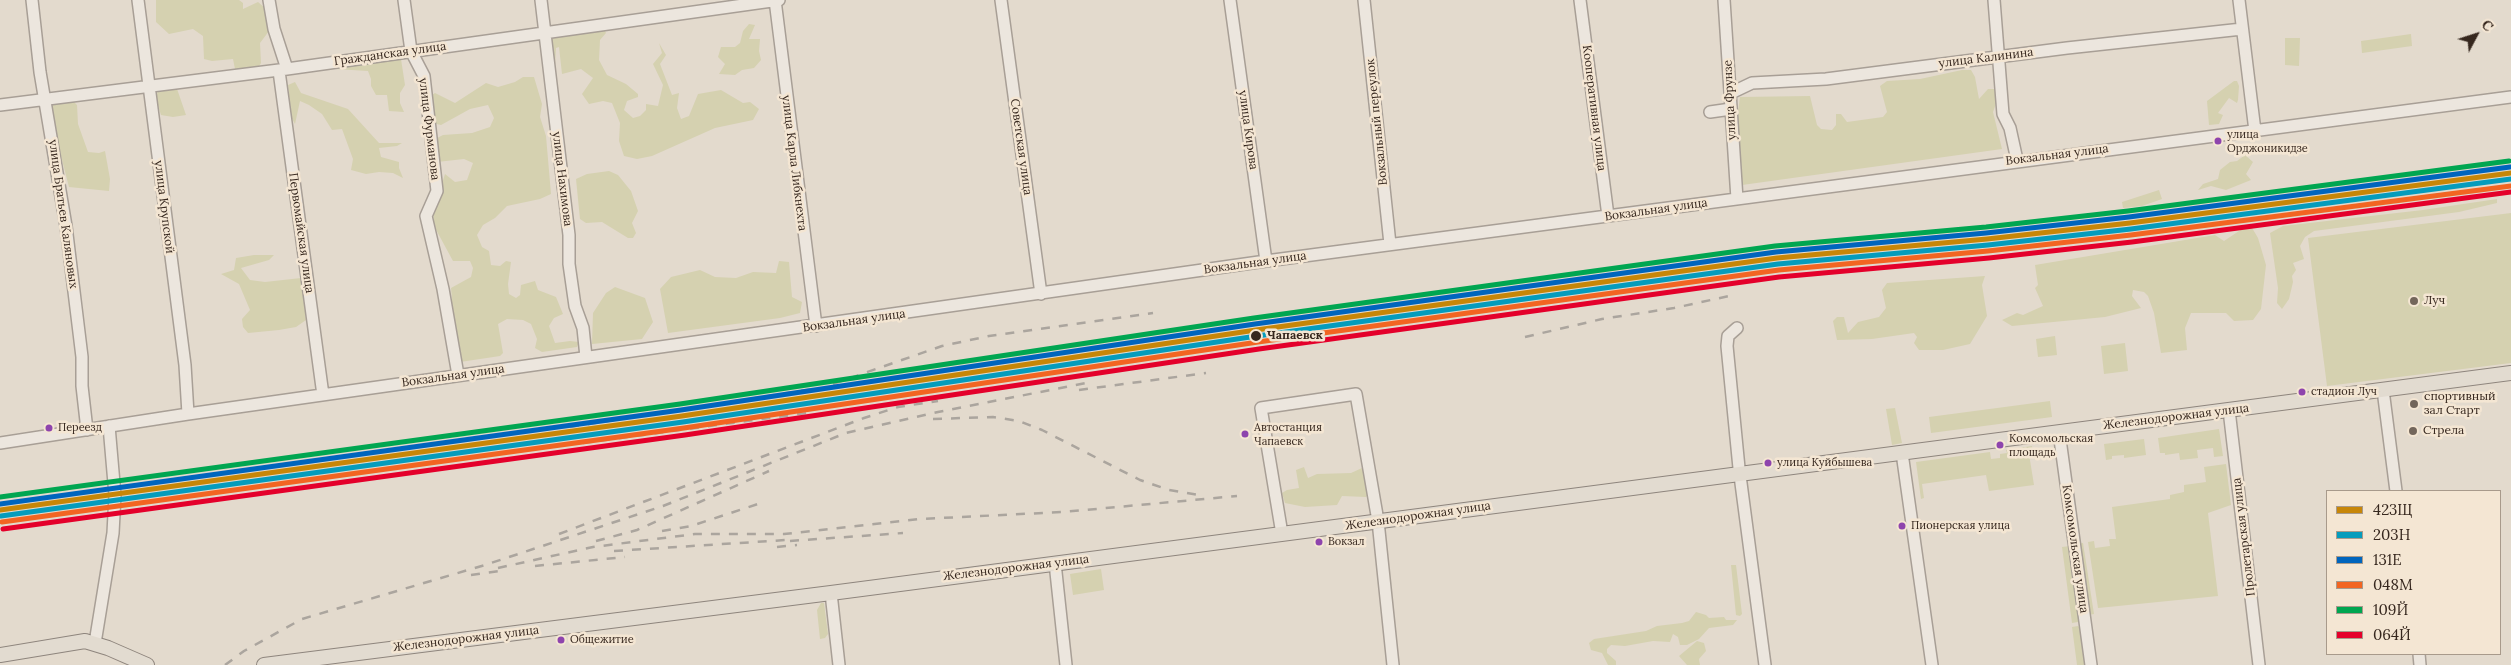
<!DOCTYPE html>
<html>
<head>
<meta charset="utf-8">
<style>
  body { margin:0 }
  #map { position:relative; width:2511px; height:665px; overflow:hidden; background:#e3dacd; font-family:Lora,serif }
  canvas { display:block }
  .legend { position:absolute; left:2326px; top:490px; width:175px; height:165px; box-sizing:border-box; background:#f4e6d3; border:1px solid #a89a8b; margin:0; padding:6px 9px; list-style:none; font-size:15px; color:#36271e }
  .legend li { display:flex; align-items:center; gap:10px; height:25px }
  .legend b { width:25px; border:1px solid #a89a8b }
  .north { position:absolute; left:2451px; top:10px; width:50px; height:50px; -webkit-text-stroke:4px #f4e6d3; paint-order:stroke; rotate:50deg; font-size:14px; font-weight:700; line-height:20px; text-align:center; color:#36271e }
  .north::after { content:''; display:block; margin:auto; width:18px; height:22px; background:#36271e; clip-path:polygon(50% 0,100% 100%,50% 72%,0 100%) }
</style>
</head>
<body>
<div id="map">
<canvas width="2511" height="665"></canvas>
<ul class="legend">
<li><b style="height:6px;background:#c78608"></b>423Щ</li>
<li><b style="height:6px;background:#059cbc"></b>203Н</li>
<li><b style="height:6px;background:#0065bd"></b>131Е</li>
<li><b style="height:6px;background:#f26522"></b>048М</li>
<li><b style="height:6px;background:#00a651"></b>109Й</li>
<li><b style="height:6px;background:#e4002b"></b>064Й</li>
</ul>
<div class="north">С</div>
</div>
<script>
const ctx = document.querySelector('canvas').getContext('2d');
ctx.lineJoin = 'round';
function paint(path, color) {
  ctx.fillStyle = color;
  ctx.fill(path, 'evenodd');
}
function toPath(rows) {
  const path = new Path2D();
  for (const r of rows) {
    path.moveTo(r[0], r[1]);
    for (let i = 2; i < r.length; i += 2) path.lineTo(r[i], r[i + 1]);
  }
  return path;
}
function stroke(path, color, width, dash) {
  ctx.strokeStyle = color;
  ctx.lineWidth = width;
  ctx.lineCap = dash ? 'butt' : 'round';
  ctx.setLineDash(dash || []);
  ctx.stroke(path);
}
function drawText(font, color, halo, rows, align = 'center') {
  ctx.font = font + ' Lora,serif';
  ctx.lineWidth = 5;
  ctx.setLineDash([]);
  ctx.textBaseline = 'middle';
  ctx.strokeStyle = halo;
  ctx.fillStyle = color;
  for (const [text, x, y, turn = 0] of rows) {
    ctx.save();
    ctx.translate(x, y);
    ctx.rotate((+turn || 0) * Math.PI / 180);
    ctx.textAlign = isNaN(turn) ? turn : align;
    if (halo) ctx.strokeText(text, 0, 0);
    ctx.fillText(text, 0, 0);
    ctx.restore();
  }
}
paint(toPath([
  [156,0,239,0,243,3,243,9,258,2,265,8,269,31,260,43,261,63,258,68,246,71,235,69,233,59,212,61,204,59,203,36,193,29,169,34,156,22],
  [749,24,755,25,749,39,760,39,759,51,761,60,754,68,742,70,735,75,719,74,725,64,718,57,721,47,735,47,740,43,743,31],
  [604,29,606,33,600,40,599,60,607,75,626,84,638,94,638,97,627,101,624,110,633,118,640,116,646,110,646,104,658,106,663,85,653,64,662,53,659,43,666,55,660,64,672,95,679,93,677,108,681,119,689,116,698,94,721,90,743,103,750,102,759,109,753,120,715,128,652,156,637,159,624,156,619,141,620,123,612,103,603,101,589,104,582,94,593,78,581,69,562,74,559,47,556,48,555,66,550,39],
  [2411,34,2412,46,2362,53,2361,41],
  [2285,38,2300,38,2299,66,2285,65],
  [393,59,401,59,405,85,400,93,400,103,404,112,389,111,387,95,376,95,371,86,371,79,368,71,335,69],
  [1962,70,1971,70,1975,77,1979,99,1988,89,1996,89,1998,98,1993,112,2002,149,1742,185,1736,125,1740,97,1810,96,1817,125,1821,129,1832,130,1836,125,1836,114,1841,114,1847,122,1883,117,1887,112,1880,86,1887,81,1920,79],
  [523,77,534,77,542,104,540,117,546,136,551,194,540,199,507,206,495,218,483,225,477,235,482,247,489,251,491,265,500,266,506,261,511,262,508,284,509,294,516,298,520,295,521,285,535,281,538,290,556,297,563,314,554,318,549,326,555,343,570,341,579,342,577,347,542,352,535,348,537,339,531,324,523,320,507,319,498,324,503,353,500,356,460,362,448,303,452,299,451,288,471,277,473,268,470,261,453,261,434,226,433,212,445,174,455,182,467,180,473,163,464,159,437,162,435,139,443,135,472,133,490,127,494,118,488,105,470,109,441,125,432,123,430,96,435,93,455,103,486,83,498,87,515,82],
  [2234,81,2237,81,2239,86,2238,100,2237,103,2229,98,2218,113,2223,115,2219,124,2209,125,2207,101],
  [295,82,301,93,348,109,379,143,402,143,397,146,379,148,381,157,399,162,399,168,403,178,393,173,379,172,366,174,351,170,353,159,342,129,332,130,322,114,309,105,300,101,295,124,291,117,288,85],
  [176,86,186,115,173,117,161,115,156,99,158,90],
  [71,99,77,105,78,124,88,152,99,153,105,151,110,179,109,191,69,187,52,121,53,104],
  [2245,155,2253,162,2246,174,2251,180,2226,190,2211,186,2198,190,2203,184,2218,179,2220,170,2230,162,2237,161],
  [609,171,618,175,631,191,638,211,632,223,636,233,633,238,628,238,602,222,586,223,580,219,576,179,587,174],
  [2159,190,2162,199,2142,206,2123,208,2122,202],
  [2497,199,2497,203,2459,212,2314,231,2305,237,2300,246,2304,259,2293,263,2296,270,2292,276,2293,282,2289,299,2282,309,2277,303,2278,288,2270,233,2283,226,2423,210],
  [2511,213,2511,363,2327,386,2308,238],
  [2251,226,2258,238,2266,265,2261,309,2253,320,2234,321,2226,313,2191,313,2185,328,2187,350,2161,353,2154,313,2148,296,2144,292,2133,290,2132,296,2141,308,2105,317,2012,326,2002,320,2017,313,2023,315,2043,306,2035,288,2038,285,2035,265,2215,235,2224,241,2242,229],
  [254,255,274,255,269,260,241,268,250,280,265,282,301,278,306,320,296,327,279,330,248,333,243,327,242,319,250,310,239,284,221,274,234,270,236,258],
  [779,261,789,262,792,297,802,302,800,313,780,318,668,333,660,289,671,277,700,270,715,277,736,278,753,272,776,273],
  [1985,276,1982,285,1987,316,1970,344,1943,350,1919,350,1914,343,1917,337,1914,333,1872,339,1837,340,1833,321,1837,317,1844,317,1848,333,1858,322,1879,317,1886,308,1882,290,1887,283],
  [615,287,645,298,653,322,642,339,592,344,593,313,606,293],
  [2055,336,2057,355,2038,357,2036,339],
  [2125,343,2128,371,2104,374,2101,346],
  [2050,401,2052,417,1931,433,1929,417],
  [1895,408,1902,443,1892,445,1886,409],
  [2219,429,2223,456,2214,457,2213,448,2197,450,2198,458,2180,460,2179,453,2165,455,2165,453,2160,453,2158,438],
  [2144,439,2146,455,2124,458,2124,455,2112,456,2112,459,2106,460,2104,444],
  [2032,446,2033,453,2029,454,2034,485,1989,491,1986,475,1922,484,1924,498,1921,499,1916,462,1990,452,1991,459,2000,458,2000,454,2007,453,2006,450],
  [2226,464,2231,505,2208,513,2218,596,2098,608,2088,542,2094,541,2095,548,2110,546,2109,539,2116,539,2112,507,2170,499,2178,502,2170,499,2170,495,2184,492,2184,485,2206,482,2204,467],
  [1304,467,1308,478,1317,474,1351,473,1362,468,1367,477,1370,493,1366,497,1342,496,1337,505,1305,507,1285,503,1282,493,1287,490,1299,488,1296,470],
  [2083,543,2094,614,2088,615,2077,544],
  [2070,546,2080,617,2078,622,2072,623,2062,547],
  [1731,565,1736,565,1742,614,1740,616,1736,615],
  [1101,569,1104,590,1073,595,1070,574],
  [821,603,824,603,828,634,825,638,820,639,817,610],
  [1696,612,1706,615,1709,618,1724,617,1726,620,1737,620,1733,625,1709,628,1699,639,1687,645,1680,645,1678,637,1673,634,1670,642,1653,641,1625,646,1611,645,1607,649,1607,653,1616,661,1616,665,1608,665,1602,653,1591,650,1589,643,1594,639,1646,631,1657,626,1682,623,1689,621],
  [2078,626,2083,631,2087,665,2077,665,2072,627],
  [1697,641,1704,643,1706,651,1699,659,1700,665,1687,665,1679,656]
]), '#d5d1b0');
const minor = toPath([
  [32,0,40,72,66,226,82,357,82,386,87,430],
  [138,0,185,365,188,414],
  [269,0,274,29,287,69],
  [404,0,411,51,424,76,437,191,426,216,443,289,458,375],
  [541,0,569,235,569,264,575,306,583,328,586,357],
  [775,0,816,326],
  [1001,0,1041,294],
  [1230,0,1266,261],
  [1364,0,1390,244],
  [1580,0,1608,216],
  [1724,0,1737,199],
  [1994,0,2003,114,2010,128,2017,160],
  [2239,0,2255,131],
  [279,71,323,395],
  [1731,93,1752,83,1826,79,2067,48,2242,29],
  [0,105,287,69,779,0],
  [1710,112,1731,109],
  [1737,328,1728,336,1727,346,1739,468,1765,665],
  [2383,390,2396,491],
  [2229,410,2259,665],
  [2059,432,2091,665],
  [0,443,188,414,1266,261,2511,97],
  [1902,453,1932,665],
  [1282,534,1261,408,1356,394,1378,521,1393,665],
  [1055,563,1066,665],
  [831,593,839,665],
  [95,643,113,533,115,495,109,426],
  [2419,654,2420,665]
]);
const major = toPath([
  [0,655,85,641,108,648,147,665],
  [264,665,831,593,2511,373]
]);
stroke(minor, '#a89f96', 14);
stroke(major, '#8e857d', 16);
stroke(minor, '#ece6de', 11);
stroke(major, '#e2dbd0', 14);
stroke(toPath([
  [2045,227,2117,218],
  [1525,337,1602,319,1674,308,1734,295],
  [833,384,942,346,989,336,1153,313],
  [1079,390,1206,373],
  [933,419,993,417,1019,421,1042,430,1140,480,1169,490,1199,495],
  [570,427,819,388],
  [583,443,807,413],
  [662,531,691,526,758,504],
  [559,534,864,418,898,407,938,401],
  [596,541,637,530,769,471],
  [790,541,903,533],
  [777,547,797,545],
  [614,551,786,540],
  [535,566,625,557],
  [498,568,593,547,695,534,784,534,920,519,1063,512,1237,496],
  [471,575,506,570],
  [225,665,244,651,302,619,485,565,663,506,846,433,938,412,1091,382]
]), '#aba59e', 2.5, [9, 9]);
stroke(toPath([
  [0,510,682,416,1256,330,1777,258,1987,239,2130,223,2511,173]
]), '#c78608', 5);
stroke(toPath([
  [1,516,683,422,1257,336,1778,264,1988,245,2131,229,2511,179]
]), '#059cbc', 5);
stroke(toPath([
  [0,504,681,410,1255,324,1776,252,1986,233,2129,217,2510,167]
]), '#0065bd', 5);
stroke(toPath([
  [2,522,684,428,1258,342,1779,270,1988,251,2131,235,2511,186]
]), '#f26522', 5);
stroke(toPath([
  [0,497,680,404,1254,318,1775,246,1986,227,2128,211,2509,161]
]), '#00a651', 5);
stroke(toPath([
  [3,529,685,435,1259,349,1779,277,1989,258,2132,242,2511,192]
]), '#e4002b', 5);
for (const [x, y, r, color] of [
  [2218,141,4.5,"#8e44ad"],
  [2414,301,5,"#73665b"],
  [1256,336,6,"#36271e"],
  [2302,392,4.5,"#8e44ad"],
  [2414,404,5,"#73665b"],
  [49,428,4.5,"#8e44ad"],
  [2413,431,5,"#73665b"],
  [1245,434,4.5,"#8e44ad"],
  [2000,445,4.5,"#8e44ad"],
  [1768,463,4.5,"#8e44ad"],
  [1902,526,4.5,"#8e44ad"],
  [1319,542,4.5,"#8e44ad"],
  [561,640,4.5,"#8e44ad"]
]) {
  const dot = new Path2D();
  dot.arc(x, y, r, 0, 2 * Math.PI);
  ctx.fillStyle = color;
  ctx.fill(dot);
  stroke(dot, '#f4e6d3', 2);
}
drawText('11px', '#36271e', '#f4e6d3', [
  ["улица",2227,135],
  ["Орджоникидзе",2227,149],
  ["стадион Луч",2311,392],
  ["Переезд",58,428],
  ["Автостанция",1254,428],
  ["Чапаевск",1254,442],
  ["Комсомольская",2009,439],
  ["площадь",2009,453],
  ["улица Куйбышева",1777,463],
  ["Пионерская улица",1911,526],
  ["Вокзал",1328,542],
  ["Общежитие",570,640]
], 'left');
drawText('12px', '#36271e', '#f4e6d3', [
  ["Гражданская улица",390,54,-8],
  ["улица Калинина",1986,58,-7],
  ["улица Фрунзе",1730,100,-93],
  ["Кооперативная улица",1594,108,83],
  ["Вокзальный переулок",1377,122,-96],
  ["улица Фурманова",429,129,83],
  ["улица Кирова",1248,130,82],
  ["Советская улица",1021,147,82],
  ["Вокзальная улица",2057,155,-7],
  ["улица Карла Либкнехта",794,163,83],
  ["улица Нахимова",562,179,83],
  ["улица Крупской",164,207,83],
  ["Вокзальная улица",1656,210,-8],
  ["улица Братьев Каляновых",63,214,82],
  ["Первомайская улица",301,233,82],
  ["Вокзальная улица",1255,263,-8],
  ["Вокзальная улица",854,321,-8],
  ["Вокзальная улица",453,376,-8],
  ["Железнодорожная улица",2176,417,-7],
  ["Железнодорожная улица",1418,516,-8],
  ["Пролетарская улица",2244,537,-97],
  ["Комсомольская улица",2075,549,82],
  ["Железнодорожная улица",1016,568,-7],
  ["Железнодорожная улица",466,639,-7]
]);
drawText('12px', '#36271e', '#f4e6d3', [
  ["Луч",2424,301],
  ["спортивный",2424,397],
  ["зал Старт",2424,411],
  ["Стрела",2423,431]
], 'left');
drawText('bold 12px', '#36271e', '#f4e6d3', [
  ["Чапаевск",1267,336]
], 'left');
</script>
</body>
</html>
